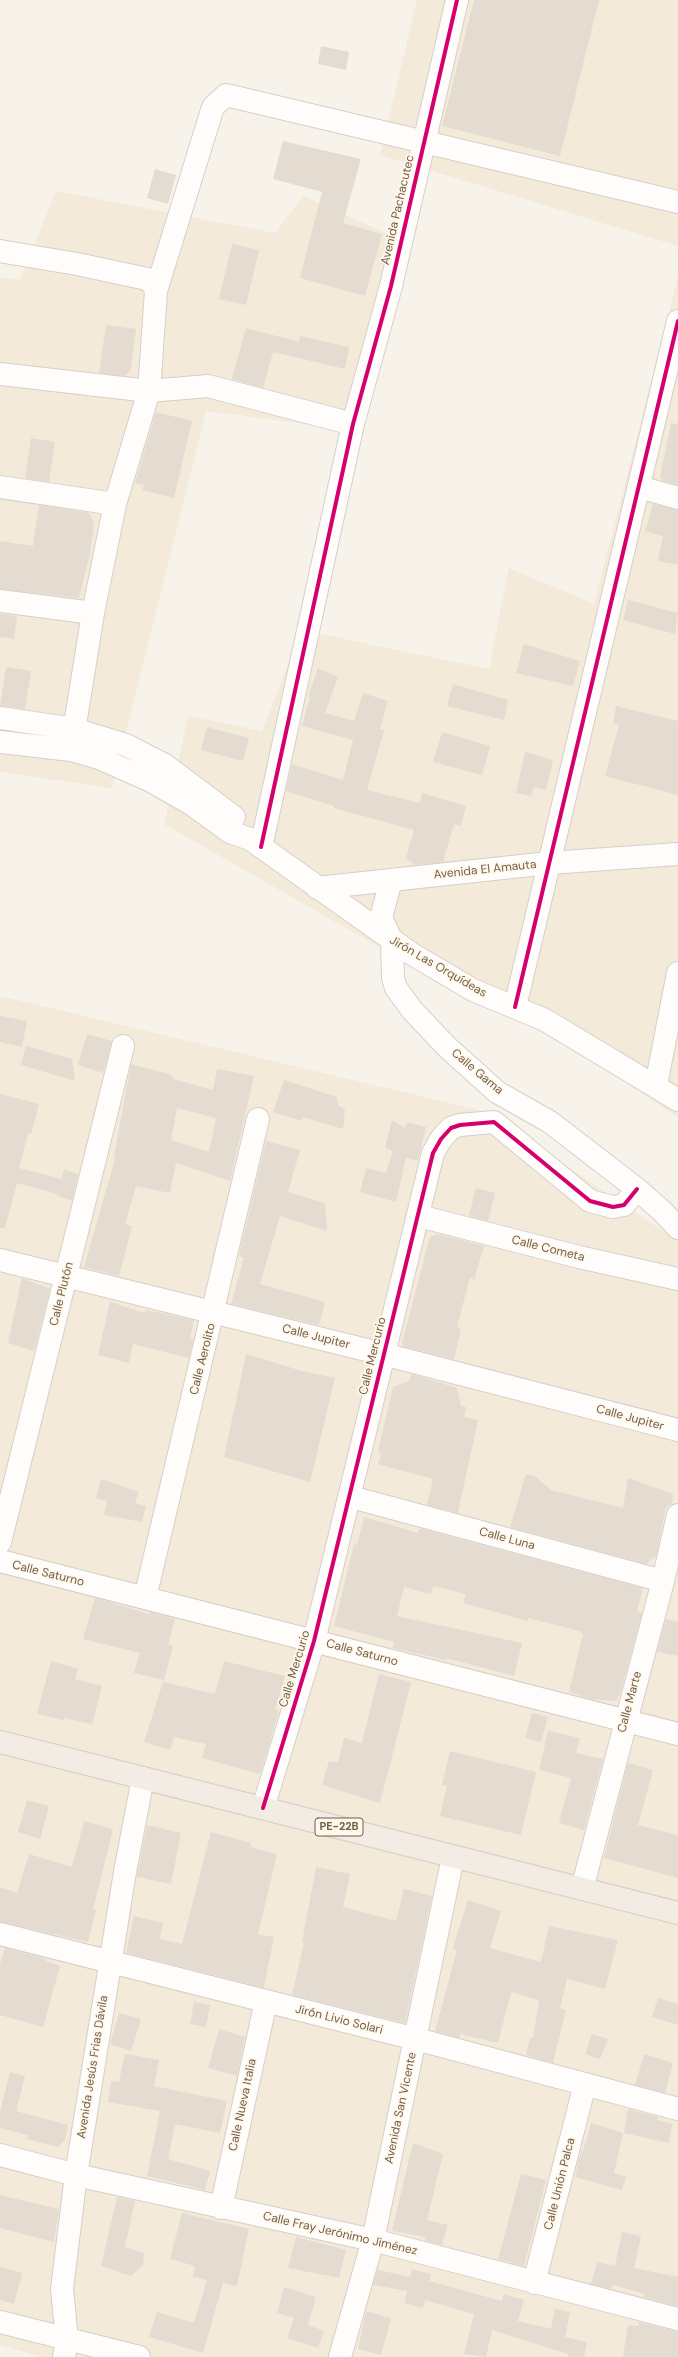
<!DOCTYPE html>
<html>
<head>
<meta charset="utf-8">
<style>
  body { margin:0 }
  canvas { display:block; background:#f7f3ea }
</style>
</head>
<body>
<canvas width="678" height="2357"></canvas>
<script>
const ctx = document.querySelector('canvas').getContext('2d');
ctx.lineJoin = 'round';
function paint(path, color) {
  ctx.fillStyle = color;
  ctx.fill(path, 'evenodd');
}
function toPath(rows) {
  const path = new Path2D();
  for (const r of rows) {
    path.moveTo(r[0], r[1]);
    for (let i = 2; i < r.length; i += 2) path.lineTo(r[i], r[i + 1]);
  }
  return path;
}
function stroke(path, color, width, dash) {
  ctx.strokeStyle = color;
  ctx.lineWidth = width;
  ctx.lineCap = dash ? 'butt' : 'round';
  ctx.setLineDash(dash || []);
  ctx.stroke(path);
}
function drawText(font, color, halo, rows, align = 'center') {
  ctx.font = font + ' "DM Sans",sans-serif';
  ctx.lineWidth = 3.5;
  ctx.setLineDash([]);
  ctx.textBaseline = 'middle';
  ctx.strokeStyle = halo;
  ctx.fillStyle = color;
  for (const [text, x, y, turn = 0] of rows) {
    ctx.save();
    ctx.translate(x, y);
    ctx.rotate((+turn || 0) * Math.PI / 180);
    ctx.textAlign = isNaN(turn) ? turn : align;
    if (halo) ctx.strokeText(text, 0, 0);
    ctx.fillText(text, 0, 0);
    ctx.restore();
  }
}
paint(toPath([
  [417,0,678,0,678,246,380,155],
  [56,191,275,233,303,196,397,238,350,430,206,411,112,788,0,772,0,278,20,280],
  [678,276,678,1118,582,1053,367,940,164,824,188,716,262,731,301,630,489,669,509,568,594,604],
  [0,996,487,1112,678,1241,678,2357,42,2357,0,2345]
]), '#f3eada');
paint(toPath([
  [474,0,599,0,560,156,442,126],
  [321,46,349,52,346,70,318,64],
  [283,141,361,159,343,223,382,234,365,296,300,278,322,192,273,179],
  [155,169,176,175,168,204,147,198],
  [232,244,259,250,246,305,219,299],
  [106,325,136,329,131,369,125,376,99,373],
  [246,328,299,342,300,336,349,347,345,369,273,352,263,388,232,379],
  [156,412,192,421,174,498,142,490,144,485,135,483],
  [671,423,678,424,678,485,663,481,660,477],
  [31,438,55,442,49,482,25,478],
  [653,504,678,510,678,565,658,561,663,536,645,531],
  [39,505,89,513,94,524,90,554,79,598,0,589,0,541,33,546],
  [628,600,678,613,675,634,623,620],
  [0,614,17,616,14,639,0,637],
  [524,644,580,661,573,686,516,673],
  [6,667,31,671,25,709,0,706],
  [318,668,338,677,325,713,354,721,363,693,388,701,380,729,384,730,367,790,420,803,422,793,466,806,461,826,454,824,443,862,415,865,406,858,414,830,334,808,334,806,286,791,292,764,343,780,353,740,302,726,310,697,308,697],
  [453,684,508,700,504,720,447,706],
  [616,706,678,721,678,795,605,776,619,725,613,724],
  [207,727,249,738,243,761,201,750],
  [442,732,490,746,482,775,433,762],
  [525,752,553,760,546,790,534,787,531,796,516,793],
  [0,1016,27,1021,22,1047,0,1042],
  [87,1034,112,1041,103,1073,78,1065],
  [26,1046,72,1059,75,1081,21,1065],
  [131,1064,172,1075,173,1079,213,1090,217,1069,254,1076,230,1181,176,1163,170,1193,136,1186,125,1224,132,1226,119,1276,84,1267,116,1156,114,1156],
  [177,1108,216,1118,209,1152,171,1140],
  [284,1080,337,1097,338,1105,345,1110,343,1129,303,1117,302,1121,273,1112],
  [0,1094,39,1104,31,1134,28,1133,19,1168,62,1179,64,1169,78,1174,72,1201,57,1196,57,1194,17,1183,5,1228,0,1228],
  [392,1120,405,1128,407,1122,426,1127,418,1161,406,1158,396,1202,360,1192,366,1168,386,1173,393,1151,385,1148],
  [266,1141,300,1150,288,1192,325,1203,327,1231,280,1216,260,1284,325,1302,319,1325,231,1304,244,1258,239,1256],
  [476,1188,495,1193,488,1221,469,1216],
  [438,1234,484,1246,474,1280,470,1277,457,1327,461,1329,454,1359,404,1347,402,1343,430,1237],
  [22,1278,50,1289,34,1351,8,1343],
  [110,1302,145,1313,146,1310,194,1320,190,1339,193,1339,189,1358,133,1344,129,1363,98,1355],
  [246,1354,302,1371,335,1378,310,1482,224,1457],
  [412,1374,457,1388,461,1406,466,1407,464,1417,478,1420,458,1513,427,1505,433,1479,378,1464,381,1454,378,1451,393,1387,409,1381],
  [526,1474,535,1476,551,1490,623,1508,628,1478,673,1494,672,1504,666,1507,656,1556,646,1564,510,1527],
  [101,1479,139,1492,135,1503,146,1506,142,1522,104,1515,107,1501,96,1498],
  [364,1517,418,1533,419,1529,422,1529,643,1588,637,1612,642,1613,620,1694,616,1701,591,1699,569,1692,583,1634,580,1633,580,1631,528,1618,528,1621,463,1603,466,1594,433,1586,431,1594,404,1587,397,1616,522,1643,514,1676,446,1658,446,1660,393,1648,394,1642,334,1626,354,1544,357,1545],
  [95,1598,149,1614,150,1612,175,1619,168,1645,173,1646,164,1680,134,1673,140,1653,83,1639],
  [666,1619,678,1622,678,1656,657,1652],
  [51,1661,78,1669,75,1679,102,1686,92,1724,64,1718,64,1720,37,1714],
  [224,1661,285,1676,275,1710,279,1711,260,1774,202,1758,206,1744,174,1737,170,1750,144,1742,163,1682,215,1694],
  [379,1674,411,1682,380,1803,322,1785,329,1761,338,1763,344,1738,362,1743],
  [532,1713,548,1717,541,1742,525,1738],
  [548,1731,580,1738,576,1753,603,1759,584,1830,559,1823,571,1778,539,1770],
  [450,1751,536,1772,521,1835,440,1816,447,1786,442,1785],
  [628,1763,653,1770,638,1825,678,1835,678,1878,604,1858],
  [27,1800,49,1806,40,1839,18,1832],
  [84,1821,113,1829,93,1909,96,1909,88,1942,0,1922,0,1887,17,1893,29,1854,72,1867],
  [147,1825,181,1833,171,1884,137,1877],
  [211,1832,251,1843,250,1847,277,1854,258,1934,274,1937,264,1988,126,1953,134,1916,163,1923,160,1939,182,1944],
  [316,1867,350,1874,343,1907,396,1921,404,1889,432,1896,405,2023,292,1995,304,1943,302,1942],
  [468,1900,501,1911,490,1948,541,1962,549,1926,618,1940,605,1989,567,1979,560,2008,566,2010,553,2063,526,2055,530,2038,533,2038,539,2000,511,1992,498,2043,460,2034,459,2038,435,2031,457,1950,453,1948],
  [5,1948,46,1959,46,1961,60,1966,43,2027,0,2015,0,1964],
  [658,1998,678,2004,678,2025,652,2017],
  [194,2002,210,2005,206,2027,190,2024],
  [119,2013,141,2019,131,2051,110,2044],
  [219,2029,245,2037,237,2076,208,2068],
  [592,2034,608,2039,600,2059,585,2054],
  [125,2054,159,2060,154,2086,227,2101,220,2133,175,2124,168,2159,210,2171,205,2190,147,2176,160,2111,108,2102,111,2081,119,2082],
  [644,2054,673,2063,665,2093,635,2085],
  [10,2072,25,2076,16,2111,68,2125,65,2139,58,2147,27,2139,28,2135,0,2128,0,2112],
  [628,2109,658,2117,657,2120,672,2124,669,2143,624,2133],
  [591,2123,623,2133,614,2173,626,2177,622,2190,575,2177,581,2151,583,2151],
  [413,2143,443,2154,427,2220,448,2225,442,2245,425,2241,426,2237,392,2231],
  [521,2174,546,2180,524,2266,498,2259],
  [0,2195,59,2209,54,2242,0,2228],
  [117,2197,135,2201,125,2247,144,2253,143,2265,131,2276,101,2266],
  [182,2213,249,2229,237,2286,223,2283,203,2353,149,2337,157,2312,194,2323,207,2280,193,2277,195,2266,170,2259],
  [622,2232,641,2236,634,2268,678,2277,678,2306,644,2297,645,2294,613,2285,612,2289,591,2284,597,2262,615,2266],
  [296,2237,346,2250,339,2278,288,2268],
  [0,2267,22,2273,14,2304,0,2300],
  [412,2269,431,2274,429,2281,502,2301,504,2294,524,2300,518,2321,551,2329,555,2309,570,2312,565,2337,587,2342,584,2357,568,2357,568,2354,492,2330,486,2357,464,2354,474,2314,425,2300,423,2308,404,2303,407,2291,373,2285,378,2270,410,2277],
  [284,2287,316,2297,308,2325,324,2331,318,2348,287,2338,294,2318,277,2313],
  [366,2311,391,2318,381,2355,358,2349],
  [639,2322,678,2331,678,2357,623,2357,628,2325,638,2326]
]), '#e4dcd1');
const minor = toPath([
  [0,251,77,264,147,279,153,284,156,291,149,391,115,504,93,613,71,750],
  [156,291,213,107,226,95,678,202],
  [0,374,149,391,208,386,353,424],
  [0,487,115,504],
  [639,487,678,498],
  [0,601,93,613],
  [0,718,74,729,126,745,165,765,234,817],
  [0,742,71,750,99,758,151,781,193,805,230,832,250,839,412,954,473,990,545,1020,678,1100],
  [261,847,353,424,391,286,457,0],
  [391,880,381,918,392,941,393,978,396,988,412,1010,447,1047,497,1092,550,1122,637,1189,662,1211,678,1228],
  [317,888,549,863,678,854],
  [515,1007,678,321],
  [656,1085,678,973],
  [419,1216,579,1257,678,1279],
  [0,1260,383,1354,678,1430],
  [351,1497,663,1581],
  [0,1542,123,1046],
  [0,1561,678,1734],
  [145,1598,258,1119],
  [263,1808,314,1641,433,1153,441,1139,451,1128,460,1125,494,1122,590,1201,613,1207,624,1205,637,1189],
  [582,1889,663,1581,678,1515],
  [0,1934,416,2039,678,2109],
  [0,2155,76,2175,373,2240,678,2319],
  [221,2208,266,2001],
  [534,2283,585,2084],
  [0,2322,139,2357],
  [64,2357,67,2340,62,2289,76,2175,125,1872,143,1778],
  [340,2357,373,2240,453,1857]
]);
const trunk = toPath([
  [0,1742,678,1913]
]);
stroke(minor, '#d6cfc7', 24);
stroke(trunk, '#d6cec6', 24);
stroke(minor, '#fefdfc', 22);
stroke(trunk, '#f2ece4', 22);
stroke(toPath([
  [261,847,353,424,391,286,457,0],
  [515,1007,678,321],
  [263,1808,314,1641,433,1153,441,1139,451,1128,460,1125,494,1122,590,1201,613,1207,624,1205,637,1189]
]), '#d6006c', 4);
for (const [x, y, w] of [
  [339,1827,48]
]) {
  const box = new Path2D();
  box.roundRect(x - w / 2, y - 9, w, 18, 3);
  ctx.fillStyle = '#fff9eb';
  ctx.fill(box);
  stroke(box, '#765c49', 1);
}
drawText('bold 11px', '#765c49', null, [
  ["PE-22B",339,1827]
]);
drawText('12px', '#765c49', '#fff9eb', [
  ["Avenida Pachacutec",398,210,-77],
  ["Avenida El Amauta",485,870,-6],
  ["Jirón Las Orquídeas",438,967,30],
  ["Calle Gama",477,1072,40],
  ["Calle Cometa",548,1249,14],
  ["Calle Plutón",62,1294,-76],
  ["Calle Jupiter",316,1337,14],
  ["Calle Mercurio",373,1356,-76],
  ["Calle Aerolito",203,1359,-76],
  ["Calle Jupiter",630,1418,15],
  ["Calle Luna",507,1539,15],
  ["Calle Saturno",48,1574,14],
  ["Calle Saturno",362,1653,15],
  ["Calle Mercurio",295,1669,-73],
  ["Calle Marte",630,1702,-75],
  ["Jirón Livio Solari",339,2020,14],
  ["Avenida Jesús Frias Dávila",93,2067,-81],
  ["Calle Nueva Italia",243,2105,-78],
  ["Avenida San Vicente",401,2108,-78],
  ["Calle Unión Palca",560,2184,-76],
  ["Calle Fray Jerónimo Jiménez",340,2234,13]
]);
</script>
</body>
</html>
